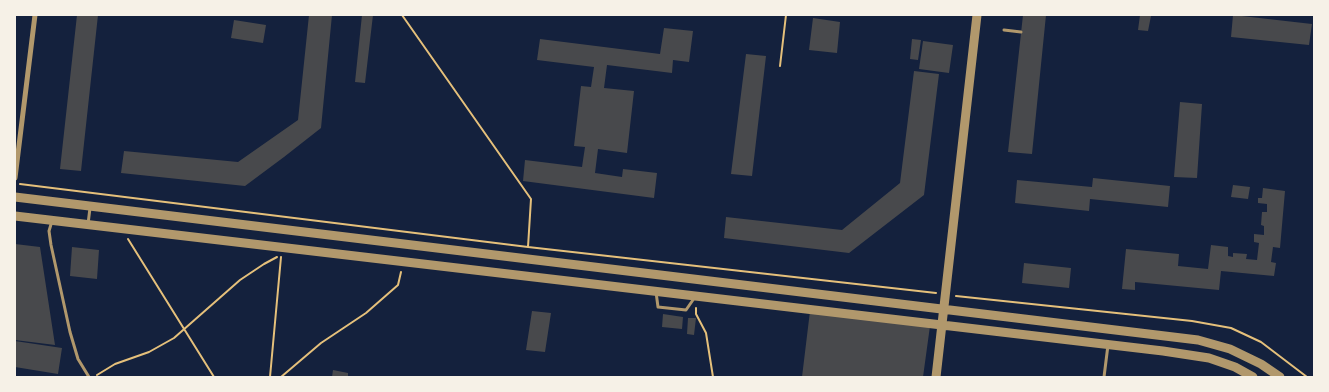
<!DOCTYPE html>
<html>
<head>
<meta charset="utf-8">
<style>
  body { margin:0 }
  #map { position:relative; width:1329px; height:392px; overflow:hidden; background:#14213d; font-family:Ubuntu,sans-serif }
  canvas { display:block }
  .frame { position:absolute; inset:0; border:16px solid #f6f1e7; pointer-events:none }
</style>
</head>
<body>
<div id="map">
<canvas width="1329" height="392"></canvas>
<div class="frame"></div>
</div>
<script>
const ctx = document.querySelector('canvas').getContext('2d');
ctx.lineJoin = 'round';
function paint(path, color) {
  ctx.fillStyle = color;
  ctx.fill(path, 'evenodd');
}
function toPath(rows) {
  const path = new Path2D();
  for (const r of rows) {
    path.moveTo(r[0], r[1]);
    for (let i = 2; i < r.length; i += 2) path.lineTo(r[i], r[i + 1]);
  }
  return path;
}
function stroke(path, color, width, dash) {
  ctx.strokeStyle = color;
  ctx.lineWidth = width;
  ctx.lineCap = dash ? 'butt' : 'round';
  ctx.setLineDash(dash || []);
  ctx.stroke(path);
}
paint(toPath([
  [77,15,98,15,81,171,60,169],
  [309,15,332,15,321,128,284,157,245,186,121,173,124,151,238,162,298,120],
  [362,15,373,15,365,83,355,82],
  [1023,15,1046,15,1032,154,1008,152],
  [1140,15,1151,16,1148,31,1138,30],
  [1233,15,1312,24,1309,45,1231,37],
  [813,18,840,22,837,53,809,50],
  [234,20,266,25,263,43,231,38],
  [664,28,693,31,689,62,673,60,672,73,607,65,604,88,634,91,627,153,598,149,595,173,622,177,623,169,657,173,654,198,523,181,525,160,582,167,585,147,574,146,581,86,591,87,594,67,537,60,540,39,660,54],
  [912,39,921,40,918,60,910,59],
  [923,41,953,45,949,73,919,69],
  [746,54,766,56,752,176,731,174],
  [914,71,939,74,924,195,849,253,724,238,726,217,842,230,900,183],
  [1180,102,1202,104,1197,178,1174,177],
  [1093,178,1170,186,1168,207,1090,199,1089,211,1015,203,1017,180,1092,187],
  [1233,185,1250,187,1248,199,1231,197],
  [1263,188,1285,191,1280,248,1273,247,1271,262,1276,263,1274,276,1221,271,1219,290,1135,282,1135,290,1122,289,1126,249,1179,254,1178,266,1208,269,1211,245,1228,247,1228,256,1233,257,1233,253,1247,254,1246,259,1257,260,1259,243,1254,242,1254,234,1264,235,1264,226,1261,225,1262,212,1267,212,1267,204,1258,203,1258,198,1262,198],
  [15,244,40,247,55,345,15,340],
  [72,247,99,250,97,279,70,276],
  [1024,263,1071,268,1069,288,1022,283],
  [532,311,551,313,545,352,526,350],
  [810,311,930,326,923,377,802,377],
  [663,314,683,317,682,329,662,327],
  [688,318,696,318,694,335,687,334],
  [15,341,62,348,58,374,15,367],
  [333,370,348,373,348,377,332,377]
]), '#48494c');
stroke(toPath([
  [402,15,531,199,528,247],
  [780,66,786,15],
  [20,184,528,247,936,293],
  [128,239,214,377],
  [956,296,1192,321,1231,328,1261,342,1307,377],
  [696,308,696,314,706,333,713,377],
  [97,375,115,364,149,352,174,338,240,280,264,264,277,257],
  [270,377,281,257],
  [281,377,321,343,366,313,398,285,401,272]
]), '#e5c07b', 2);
stroke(toPath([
  [1004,30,1021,32],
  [52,221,49,231,51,245,70,332,78,359,89,377],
  [88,224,90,208],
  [656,292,658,307,686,310,695,297],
  [1104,377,1108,345]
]), '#b1986c', 3);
stroke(toPath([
  [15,178,35,15]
]), '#b1986c', 5);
stroke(toPath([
  [15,197,1198,340,1230,349,1261,364,1280,377],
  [15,216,1163,351,1209,358,1235,367,1253,377],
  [936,377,977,15]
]), '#b1986c', 9);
</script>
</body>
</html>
